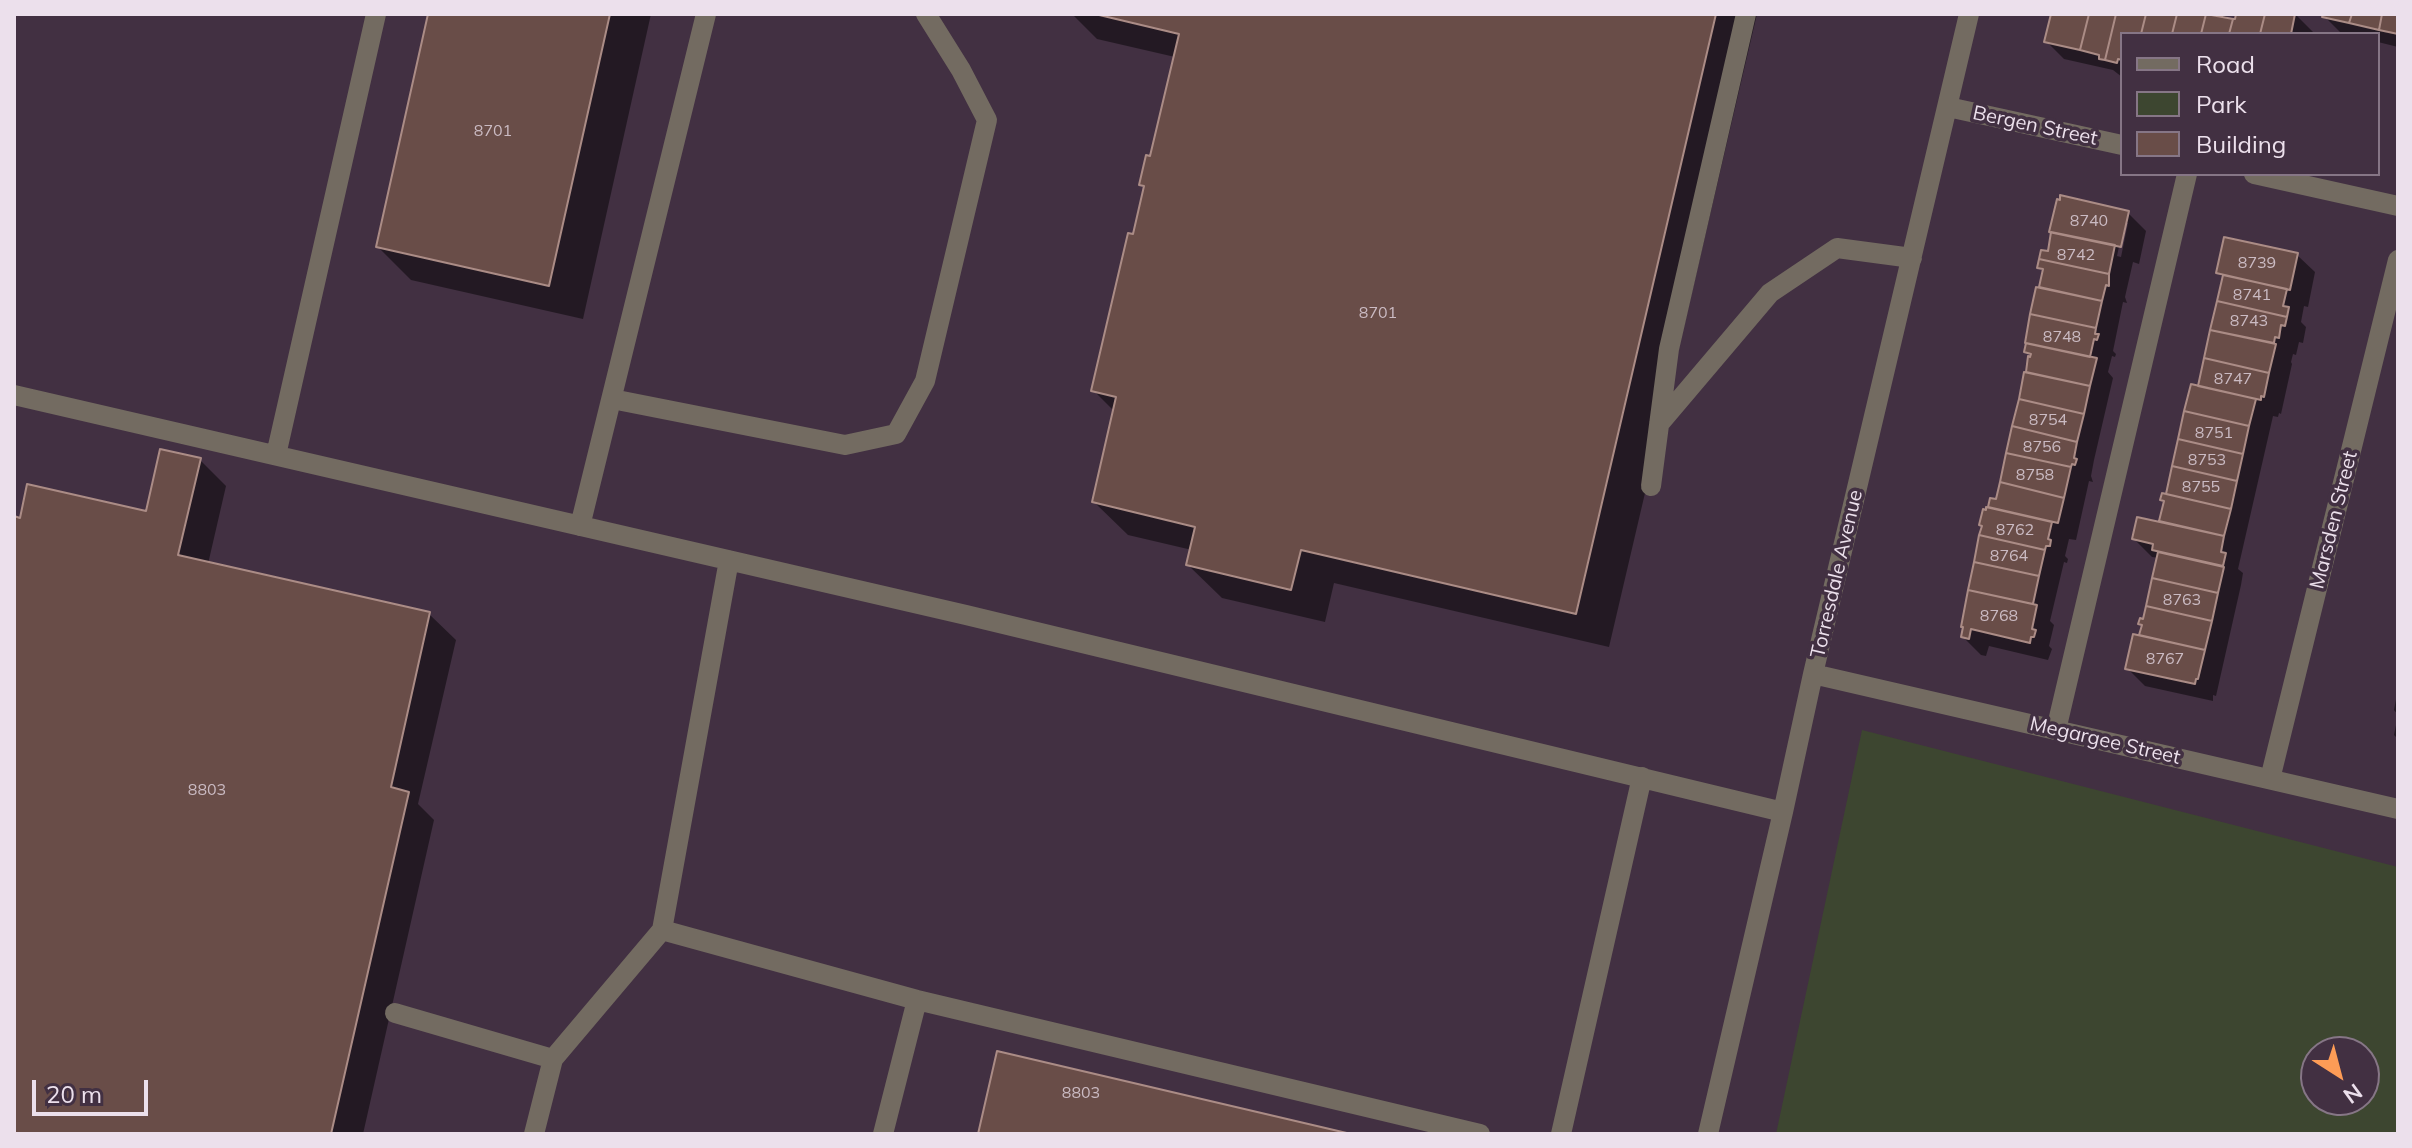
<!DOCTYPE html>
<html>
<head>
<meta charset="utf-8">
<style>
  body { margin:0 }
  #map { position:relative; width:2412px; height:1148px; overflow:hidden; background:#423042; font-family:Mulish,sans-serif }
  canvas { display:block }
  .frame { position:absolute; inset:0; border:16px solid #ece0ec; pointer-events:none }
  .legend { position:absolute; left:2120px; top:32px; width:260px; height:144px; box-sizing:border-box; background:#423042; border:2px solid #867686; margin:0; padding:10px 14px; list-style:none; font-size:24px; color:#ece0ec }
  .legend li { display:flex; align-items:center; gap:16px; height:40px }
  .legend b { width:40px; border:2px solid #867686 }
  .north { position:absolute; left:2300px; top:1036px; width:80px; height:80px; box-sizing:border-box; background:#423042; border:2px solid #867686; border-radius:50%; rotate:144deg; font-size:22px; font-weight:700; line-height:32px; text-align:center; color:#ece0ec }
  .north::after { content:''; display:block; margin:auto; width:28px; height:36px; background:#fd9c56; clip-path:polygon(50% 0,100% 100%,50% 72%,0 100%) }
  .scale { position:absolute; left:32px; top:1080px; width:116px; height:36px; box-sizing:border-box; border:4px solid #ece0ec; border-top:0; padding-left:10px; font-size:24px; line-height:28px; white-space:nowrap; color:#ece0ec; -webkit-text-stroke:6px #423042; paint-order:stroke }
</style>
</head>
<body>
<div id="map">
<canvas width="2412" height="1148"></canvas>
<div class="frame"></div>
<ul class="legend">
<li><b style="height:10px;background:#736b61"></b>Road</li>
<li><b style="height:22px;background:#3d4630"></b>Park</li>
<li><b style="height:22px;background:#694d48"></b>Building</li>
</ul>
<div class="north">N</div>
<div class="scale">20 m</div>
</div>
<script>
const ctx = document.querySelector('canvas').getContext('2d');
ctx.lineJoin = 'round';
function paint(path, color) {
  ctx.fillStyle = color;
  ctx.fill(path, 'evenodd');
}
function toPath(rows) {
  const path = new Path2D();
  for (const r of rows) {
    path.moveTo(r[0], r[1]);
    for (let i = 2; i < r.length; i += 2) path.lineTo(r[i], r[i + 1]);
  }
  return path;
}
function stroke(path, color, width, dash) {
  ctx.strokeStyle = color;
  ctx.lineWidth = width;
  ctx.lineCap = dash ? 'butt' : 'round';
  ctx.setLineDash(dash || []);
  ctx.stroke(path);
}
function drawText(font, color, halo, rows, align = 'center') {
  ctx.font = font + ' Mulish,sans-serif';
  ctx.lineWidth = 7;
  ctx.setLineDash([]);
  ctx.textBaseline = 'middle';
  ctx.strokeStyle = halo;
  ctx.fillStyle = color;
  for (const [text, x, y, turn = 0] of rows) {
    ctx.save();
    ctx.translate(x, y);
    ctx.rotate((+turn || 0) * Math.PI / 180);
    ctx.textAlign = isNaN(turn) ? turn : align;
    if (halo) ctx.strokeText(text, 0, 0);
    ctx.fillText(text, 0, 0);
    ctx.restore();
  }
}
paint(toPath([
  [1862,730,2398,867,2398,1134,1776,1134],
  [2316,1052,2364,1052,2364,1100,2316,1100]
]), '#3d4630');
paint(toPath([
  [430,14,651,14,583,319,411,280,378,247],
  [1072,14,1757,14,1609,647,1334,583,1325,622,1222,598,1188,565,1192,550,1128,535,1094,502,1115,412,1093,390,1135,237,1146,189,1141,184,1152,159,1175,57,1097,39],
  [2052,14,2227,14,2226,19,2236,22,2238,14,2295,14,2313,32,2312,34,2122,34,2122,77,2113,70,2064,59,2046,41],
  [2325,14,2398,14,2398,47,2378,42,2378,34,2342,34,2324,16],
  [2128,213,2146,231,2139,264,2133,262,2125,297,2127,303,2123,302,2113,351,2116,354,2115,357,2112,356,2108,372,2113,378,2094,460,2091,476,2093,482,2089,481,2076,540,2069,539,2065,556,2068,559,2067,563,2064,562,2050,621,2054,625,2049,646,2052,649,2048,660,1989,646,1986,656,1981,655,1963,637,1965,628,1963,626,1984,527,1992,500,1997,502,2028,374,2030,359,2036,361,2026,351,2044,272,2039,267,2049,253],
  [2124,223,2128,223,2121,257,2117,256],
  [2297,255,2315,272,2308,307,2304,306,2301,322,2306,327,2303,343,2299,342,2296,355,2293,354,2291,362,2292,364,2281,414,2279,413,2278,417,2273,416,2238,569,2243,573,2241,585,2216,696,2213,695,2213,701,2145,686,2127,668,2141,638,2143,627,2140,624,2145,621,2159,558,2152,557,2134,539,2160,524,2165,503,2162,500,2167,497,2199,388,2224,278,2218,273],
  [200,460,226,486,208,564,429,614,456,640,418,804,434,820,363,1134,14,1134,14,519,148,514],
  [2397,694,2398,694,2398,739,2394,735,2398,715,2394,710]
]), '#0007');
const building = toPath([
  [428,14,610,14,549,286,376,247,428,14],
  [1095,14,1716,14,1576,614,1301,550,1291,590,1186,565,1195,527,1092,502,1116,397,1091,391,1128,233,1133,234,1144,186,1139,185,1146,155,1150,156,1179,34,1095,14],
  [2051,14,2089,14,2080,50,2044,42,2051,14],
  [2089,14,2116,14,2105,60,2099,59,2099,55,2080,50,2089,14],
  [2116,14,2146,14,2141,34,2122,34,2122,60,2118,59,2117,63,2105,60,2116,14],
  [2146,14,2177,14,2172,34,2141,34,2146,14],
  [2177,14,2206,14,2201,34,2172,34,2177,14],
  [2206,14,2233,19,2229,34,2201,34,2206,14],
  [2236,14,2265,14,2260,34,2229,34,2233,19,2235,19,2236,14],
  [2265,14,2295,14,2291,34,2260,34,2265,14],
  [2323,14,2352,14,2349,23,2322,17,2323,14],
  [2352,14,2382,14,2379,30,2349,23,2352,14],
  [2382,14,2398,14,2398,34,2379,30,2382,14],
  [2060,195,2129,211,2121,247,2049,232,2057,199,2060,200,2060,195],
  [2051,232,2115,245,2109,274,2039,259,2041,250,2048,251,2051,232],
  [2224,237,2298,253,2290,290,2216,273,2224,237],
  [2039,259,2109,274,2109,286,2106,285,2102,301,2039,287,2043,269,2037,268,2039,259],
  [2223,275,2287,289,2283,306,2289,307,2287,317,2217,301,2223,275],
  [2036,287,2102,301,2096,328,2030,314,2036,287],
  [2217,301,2287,317,2285,326,2281,325,2279,338,2275,337,2274,343,2210,330,2217,301],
  [2030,314,2096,328,2095,334,2099,334,2097,340,2094,339,2090,357,2025,343,2030,314],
  [2210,330,2276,344,2269,373,2204,358,2210,330],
  [2026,343,2097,358,2090,386,2026,372,2028,356,2030,357,2031,354,2024,352,2026,343],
  [2204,358,2269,373,2264,397,2261,396,2261,400,2198,386,2204,358],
  [2024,372,2090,386,2084,414,2019,399,2024,372],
  [2191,384,2256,399,2249,426,2184,411,2191,384],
  [2019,399,2084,414,2077,442,2012,426,2019,399],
  [2184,411,2249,426,2243,454,2178,439,2184,411],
  [2012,426,2077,442,2074,458,2077,459,2075,465,2072,464,2071,467,2006,453,2012,426],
  [2178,439,2243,454,2237,481,2172,466,2178,439],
  [160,449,201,458,178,555,430,612,391,787,409,792,331,1134,14,1134,14,516,20,518,27,484,146,511,160,449],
  [2006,453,2071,467,2064,498,2000,482,2006,453],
  [2172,466,2237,481,2231,509,2166,494,2172,466],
  [2000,482,2064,498,2058,523,1988,507,1990,498,1996,499,2000,482],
  [2162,493,2231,509,2224,536,2159,521,2164,501,2160,500,2162,493],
  [1986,507,2052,522,2048,539,2051,540,2050,546,2046,546,2045,550,1979,535,1982,526,1979,525,1983,509,1986,510,1986,507],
  [2137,517,2224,536,2221,552,2226,553,2223,566,2152,550,2153,544,2132,539,2137,517],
  [1979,535,2045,550,2039,576,1974,562,1979,535],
  [2158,552,2224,567,2218,593,2152,578,2158,552],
  [1974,562,2039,576,2033,604,1968,590,1974,562],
  [2152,578,2218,593,2212,621,2146,606,2152,578],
  [1968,590,2037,605,2032,629,2036,630,2034,637,2031,637,2030,643,1971,629,1969,639,1961,637,1963,627,1961,627,1968,590],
  [2146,606,2212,621,2205,650,2139,635,2142,625,2138,624,2140,618,2143,619,2146,606],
  [2133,634,2205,650,2198,679,2196,679,2195,684,2125,669,2133,634],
  [997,1051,1351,1134,978,1134,997,1051]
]);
paint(building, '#694d48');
stroke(building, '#ab8c86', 2);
stroke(toPath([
  [1948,107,2122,145],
  [2254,174,2398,206],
  [14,395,966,615,1783,812],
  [612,399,845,445,896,434,925,381,987,120,961,70,926,14],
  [1659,424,1770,293,1837,248,1912,258],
  [276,455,376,14],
  [1651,486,1669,349,1746,14],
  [580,526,706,14],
  [729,560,662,930,917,1000,1480,1134],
  [1813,674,2398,809],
  [2056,730,2187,174],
  [2270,779,2398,260],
  [395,1013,553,1059],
  [534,1134,553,1059,662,930],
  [883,1134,917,1000],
  [1561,1134,1642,777],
  [1708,1134,1783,812,1813,674,1969,14]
]), '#736b61', 20);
drawText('16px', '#cbbbc3', null, [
  ["8701",493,131],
  ["8740",2089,221],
  ["8742",2076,255],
  ["8739",2257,263],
  ["8741",2252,295],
  ["8701",1378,313],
  ["8743",2249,321],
  ["8748",2062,337],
  ["8747",2233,379],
  ["8754",2048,420],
  ["8751",2214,433],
  ["8756",2042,447],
  ["8753",2207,460],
  ["8758",2035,475],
  ["8755",2201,487],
  ["8762",2015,530],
  ["8764",2009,556],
  ["8763",2182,600],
  ["8768",1999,616],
  ["8767",2165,659],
  ["8803",207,790],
  ["8803",1081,1093]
]);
drawText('20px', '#ece0ec', '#423042', [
  ["Bergen Street",2035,126,12],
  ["Marsden Street",2334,520,-76],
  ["Torresdale Avenue",1837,574,-77],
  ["Megargee Street",2105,741,13]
]);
</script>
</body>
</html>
